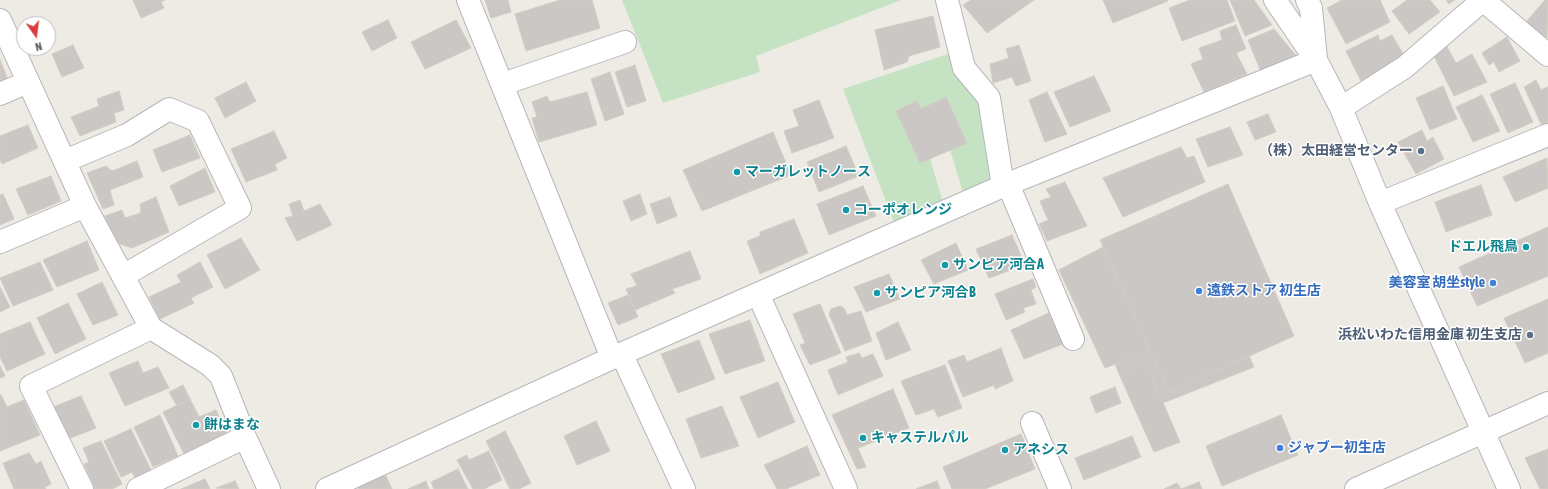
<!DOCTYPE html>
<html>
<head>
<meta charset="utf-8">
<style>
  body { margin:0 }
  #map { position:relative; width:1548px; height:489px; overflow:hidden; background:#eeebe4; font-family:"Asap Condensed",sans-serif }
  canvas { display:block }
  .north { position:absolute; left:16px; top:16px; width:40px; height:40px; box-sizing:border-box; background:#fff; border:1px solid #bebfc1; border-radius:50%; rotate:166deg; font-size:11px; font-weight:700; line-height:16px; text-align:center; color:#5c6064 }
  .north::after { content:''; display:block; margin:auto; width:14px; height:18px; background:#dc3c3d; clip-path:polygon(50% 0,100% 100%,50% 72%,0 100%) }
</style>
</head>
<body>
<div id="map">
<canvas width="1548" height="489"></canvas>
<div class="north">N</div>
</div>
<script>
const ctx = document.querySelector('canvas').getContext('2d');
ctx.lineJoin = 'round';
function paint(path, color) {
  ctx.fillStyle = color;
  ctx.fill(path, 'evenodd');
}
function toPath(rows) {
  const path = new Path2D();
  for (const r of rows) {
    path.moveTo(r[0], r[1]);
    for (let i = 2; i < r.length; i += 2) path.lineTo(r[i], r[i + 1]);
  }
  return path;
}
function stroke(path, color, width, dash) {
  ctx.strokeStyle = color;
  ctx.lineWidth = width;
  ctx.lineCap = dash ? 'butt' : 'round';
  ctx.setLineDash(dash || []);
  ctx.stroke(path);
}
function drawText(font, color, halo, rows, align = 'center') {
  ctx.font = font + ' "Asap Condensed","Noto Sans JP",sans-serif';
  ctx.lineWidth = 3;
  ctx.setLineDash([]);
  ctx.textBaseline = 'middle';
  ctx.strokeStyle = halo;
  ctx.fillStyle = color;
  for (const [text, x, y, turn = 0] of rows) {
    ctx.save();
    ctx.translate(x, y);
    ctx.rotate((+turn || 0) * Math.PI / 180);
    ctx.textAlign = isNaN(turn) ? turn : align;
    if (halo) ctx.strokeText(text, 0, 0);
    ctx.fillText(text, 0, 0);
    ctx.restore();
  }
}
paint(toPath([
  [622,0,901,0,756,56,760,72,663,103],
  [951,53,981,100,994,182,964,196,950,150,930,159,944,205,895,225,843,89]
]), '#c5e3c3');
const building = toPath([
  [133,0,165,0,161,2,164,8,141,18,133,0],
  [485,0,508,0,511,12,491,18,485,0],
  [560,0,592,0,600,28,526,51,515,14,560,0],
  [971,0,1034,0,987,33,963,5,971,0],
  [1103,0,1167,0,1168,1,1113,23,1103,0],
  [1190,0,1227,0,1235,21,1182,41,1169,8,1190,0],
  [1230,0,1254,0,1272,25,1245,36,1230,0],
  [1342,0,1380,0,1390,22,1346,44,1327,8,1342,0],
  [1407,0,1430,0,1440,12,1409,34,1392,11,1407,0],
  [1446,0,1455,0,1449,4,1446,0],
  [1545,0,1548,0,1547,38,1526,22,1545,0],
  [933,16,940,47,909,56,907,62,884,70,875,30,933,16],
  [388,20,397,38,372,51,362,32,388,20],
  [456,20,471,48,425,69,411,42,456,20],
  [1236,25,1246,49,1236,53,1247,74,1204,92,1191,64,1203,59,1199,48,1222,40,1220,31,1236,25],
  [1274,29,1297,57,1261,72,1248,40,1274,29],
  [1378,35,1380,41,1392,35,1405,57,1361,81,1346,51,1378,35],
  [1507,37,1520,61,1499,72,1494,62,1489,65,1482,53,1507,37],
  [73,45,84,68,62,77,52,54,73,45],
  [1019,45,1031,81,1016,86,1012,77,993,83,990,64,1009,58,1006,49,1019,45],
  [1447,47,1456,63,1472,54,1487,82,1454,96,1433,54,1447,47],
  [0,60,8,80,0,84,0,60],
  [635,65,646,101,627,107,615,72,635,65],
  [610,72,624,114,605,121,591,79,610,72],
  [1094,76,1111,111,1070,127,1054,92,1094,76],
  [1536,80,1541,90,1548,87,1548,124,1542,126,1524,87,1536,80],
  [246,82,256,101,225,118,215,98,246,82],
  [1515,83,1533,122,1508,133,1490,94,1515,83],
  [1443,86,1457,119,1430,130,1416,98,1443,86],
  [119,91,124,110,114,113,116,122,80,136,71,117,99,106,97,99,119,91],
  [587,92,597,125,539,142,532,118,537,117,532,102,547,96,550,102,587,92],
  [1047,92,1067,134,1045,142,1029,100,1047,92],
  [1482,95,1500,131,1473,142,1456,107,1482,95],
  [946,97,967,143,920,163,896,111,917,101,921,109,946,97],
  [819,100,834,138,792,153,784,131,799,126,793,110,819,100],
  [1268,114,1276,132,1255,140,1247,122,1268,114],
  [28,125,38,148,2,164,0,159,0,136,28,125],
  [1230,127,1243,155,1208,167,1196,139,1230,127],
  [1422,130,1427,141,1433,137,1444,159,1416,174,1398,142,1422,130],
  [274,131,287,158,275,164,277,170,246,182,231,149,274,131],
  [773,132,791,175,702,211,683,170,773,132],
  [190,135,200,158,162,172,153,150,190,135],
  [846,146,859,176,819,192,807,162,846,146],
  [1181,147,1187,158,1194,156,1205,182,1123,217,1103,178,1181,147],
  [1547,158,1548,188,1515,202,1503,177,1547,158],
  [137,161,143,177,110,190,114,205,103,209,87,173,106,166,112,171,137,161],
  [205,168,215,192,179,206,170,186,205,168],
  [51,176,61,201,28,215,16,189,51,176],
  [1065,182,1087,226,1047,241,1039,224,1048,220,1040,201,1051,197,1046,189,1065,182],
  [1228,184,1294,336,1169,392,1100,240,1228,184],
  [1481,185,1492,215,1446,232,1435,202,1481,185],
  [863,186,876,216,829,235,817,204,863,186],
  [3,194,14,219,0,225,0,195,3,194],
  [640,194,647,214,631,221,623,201,640,194],
  [156,197,169,232,132,248,117,243,105,216,122,210,125,218,141,213,140,204,156,197],
  [670,197,677,216,657,224,650,204,670,197],
  [300,200,304,211,320,204,332,225,297,241,285,218,293,216,289,204,300,200],
  [794,219,808,253,760,274,747,241,760,236,760,232,794,219],
  [1548,227,1548,276,1477,306,1459,267,1548,227],
  [1012,235,1025,265,989,278,976,249,1012,235],
  [241,238,260,270,225,289,207,255,241,238],
  [87,241,99,270,57,287,43,260,87,241],
  [956,243,968,270,934,284,921,260,956,243],
  [1103,247,1150,350,1105,368,1059,270,1103,247],
  [690,251,701,279,672,289,675,293,635,310,626,289,637,286,631,274,690,251],
  [40,262,53,290,13,306,0,278,40,262],
  [200,262,213,287,191,298,194,303,160,319,149,297,181,282,177,275,200,262],
  [889,274,900,299,866,312,854,287,889,274],
  [1033,279,1036,287,1031,290,1036,304,1023,308,1025,312,1006,320,995,294,1033,279],
  [102,282,118,315,93,325,77,294,102,282],
  [0,287,10,307,0,312,0,287],
  [628,295,638,317,618,325,608,303,628,295],
  [1548,299,1548,353,1525,363,1504,318,1548,299],
  [68,303,86,339,55,354,37,318,68,303],
  [820,304,841,353,810,365,800,345,805,343,793,314,820,304],
  [840,306,844,308,847,315,861,311,872,341,845,351,829,314,831,309,840,306],
  [1049,313,1063,344,1024,359,1011,330,1049,313],
  [750,320,765,361,725,374,709,334,750,320],
  [30,322,45,354,7,371,0,357,0,334,30,322],
  [898,322,911,350,886,360,876,333,898,322],
  [699,340,715,379,678,393,661,354,699,340],
  [1001,348,1013,381,995,389,994,385,963,397,948,361,964,355,967,362,1001,348],
  [1150,350,1169,392,1249,356,1254,367,1163,403,1145,361,1119,374,1115,364,1150,350],
  [859,353,862,358,873,354,883,376,838,395,828,370,848,362,846,357,859,353],
  [138,361,143,373,158,367,169,388,125,406,109,373,138,361],
  [1145,361,1180,442,1154,452,1119,374,1145,361],
  [945,365,962,408,938,417,934,409,916,415,901,381,945,365],
  [0,366,5,376,0,378,0,366],
  [778,382,795,422,758,438,740,397,778,382],
  [183,385,190,399,177,406,169,392,183,385],
  [1115,387,1121,403,1096,413,1090,397,1115,387],
  [893,389,909,428,858,448,866,467,857,469,832,415,893,389],
  [1,395,7,407,24,400,40,435,0,451,0,396,1,395],
  [81,396,96,428,68,439,53,407,81,396],
  [190,399,199,417,216,410,227,434,184,454,163,412,190,399],
  [722,406,739,446,701,458,686,419,722,406],
  [160,415,178,456,153,467,134,427,160,415],
  [1281,415,1298,455,1222,486,1206,446,1281,415],
  [596,421,610,451,577,465,564,436,596,421],
  [131,429,151,470,135,478,132,472,121,477,104,441,131,429],
  [505,431,531,483,519,489,510,489,486,441,505,431],
  [1021,434,1035,469,985,489,952,489,943,467,1021,434],
  [1132,436,1141,457,1084,480,1075,458,1132,436],
  [101,441,122,484,112,489,95,489,84,464,89,462,83,448,101,441],
  [807,446,820,475,786,489,777,489,764,465,807,446],
  [1548,449,1548,489,1540,489,1525,458,1548,449],
  [489,451,502,480,484,489,473,489,457,460,467,455,469,460,489,451],
  [29,453,36,464,41,461,51,484,45,487,46,489,14,489,3,463,29,453],
  [458,469,468,489,434,489,431,482,458,469],
  [385,474,392,489,359,489,357,486,385,474],
  [205,479,210,489,181,489,205,479],
  [235,481,239,489,216,488,235,481],
  [426,481,429,489,408,489,426,481],
  [937,481,940,489,916,489,937,481],
  [1199,482,1202,489,1164,489,1177,483,1181,489,1199,482]
]);
paint(building, '#cbc7c4');
stroke(building, '#d2ccc3', 1);
const minor = toPath([
  [468,0,612,358],
  [947,0,964,68,989,98,1003,186],
  [1275,0,1316,60,1341,108,1380,203,1509,489],
  [1307,0,1311,8,1316,59],
  [1483,0,1548,55],
  [0,20,85,206,151,328,210,365,221,376,245,437,269,489],
  [503,84,625,42],
  [0,94,28,82],
  [1341,108,1405,67,1483,0],
  [65,161,127,135,169,109,198,121,240,208,123,276],
  [1008,184,1073,339],
  [1380,203,1548,135],
  [0,242,85,206],
  [758,294,846,489],
  [622,355,684,489],
  [1032,423,1060,489],
  [82,489,31,386,151,328],
  [138,489,245,437],
  [327,489,612,358,1003,186,1316,60],
  [1356,489,1548,403]
]);
stroke(minor, '#b5b7ba', 24);
stroke(minor, '#fff', 22);
for (const [x, y, r, color] of [
  [1421,151,4,"#5c6f8a"],
  [737,172,4,"#0f9aa8"],
  [846,210,4,"#0f9aa8"],
  [1526,247,4,"#0f9aa8"],
  [945,265,4,"#0f9aa8"],
  [1493,283,4,"#3f7fe0"],
  [1199,291,4,"#3f7fe0"],
  [877,293,4,"#0f9aa8"],
  [1530,335,4,"#5c6f8a"],
  [196,425,4,"#0f9aa8"],
  [863,438,4,"#0f9aa8"],
  [1280,448,4,"#3f7fe0"],
  [1005,450,4,"#0f9aa8"]
]) {
  const dot = new Path2D();
  dot.arc(x, y, r, 0, 2 * Math.PI);
  ctx.fillStyle = color;
  ctx.fill(dot);
  stroke(dot, '#fff', 1.5);
}
drawText('bold 14px', '#4e5e75', '#fff', [
  ["（株）太田経営センター",1413,151],
  ["浜松いわた信用金庫 初生支店",1522,335]
], 'right');
drawText('bold 14px', '#0d838f', '#fff', [
  ["マーガレットノース",745,172],
  ["コーポオレンジ",854,210],
  ["ドエル飛鳥",1518,247,"right"],
  ["サンピア河合A",953,265],
  ["サンピア河合B",885,293],
  ["餅はまな",204,425],
  ["キャステルパル",871,438],
  ["アネシス",1013,450]
], 'left');
drawText('bold 14px', '#366cbe', '#fff', [
  ["美容室 胡坐style",1485,283,"right"],
  ["遠鉄ストア 初生店",1207,291],
  ["ジャブー初生店",1288,448]
], 'left');
</script>
</body>
</html>
